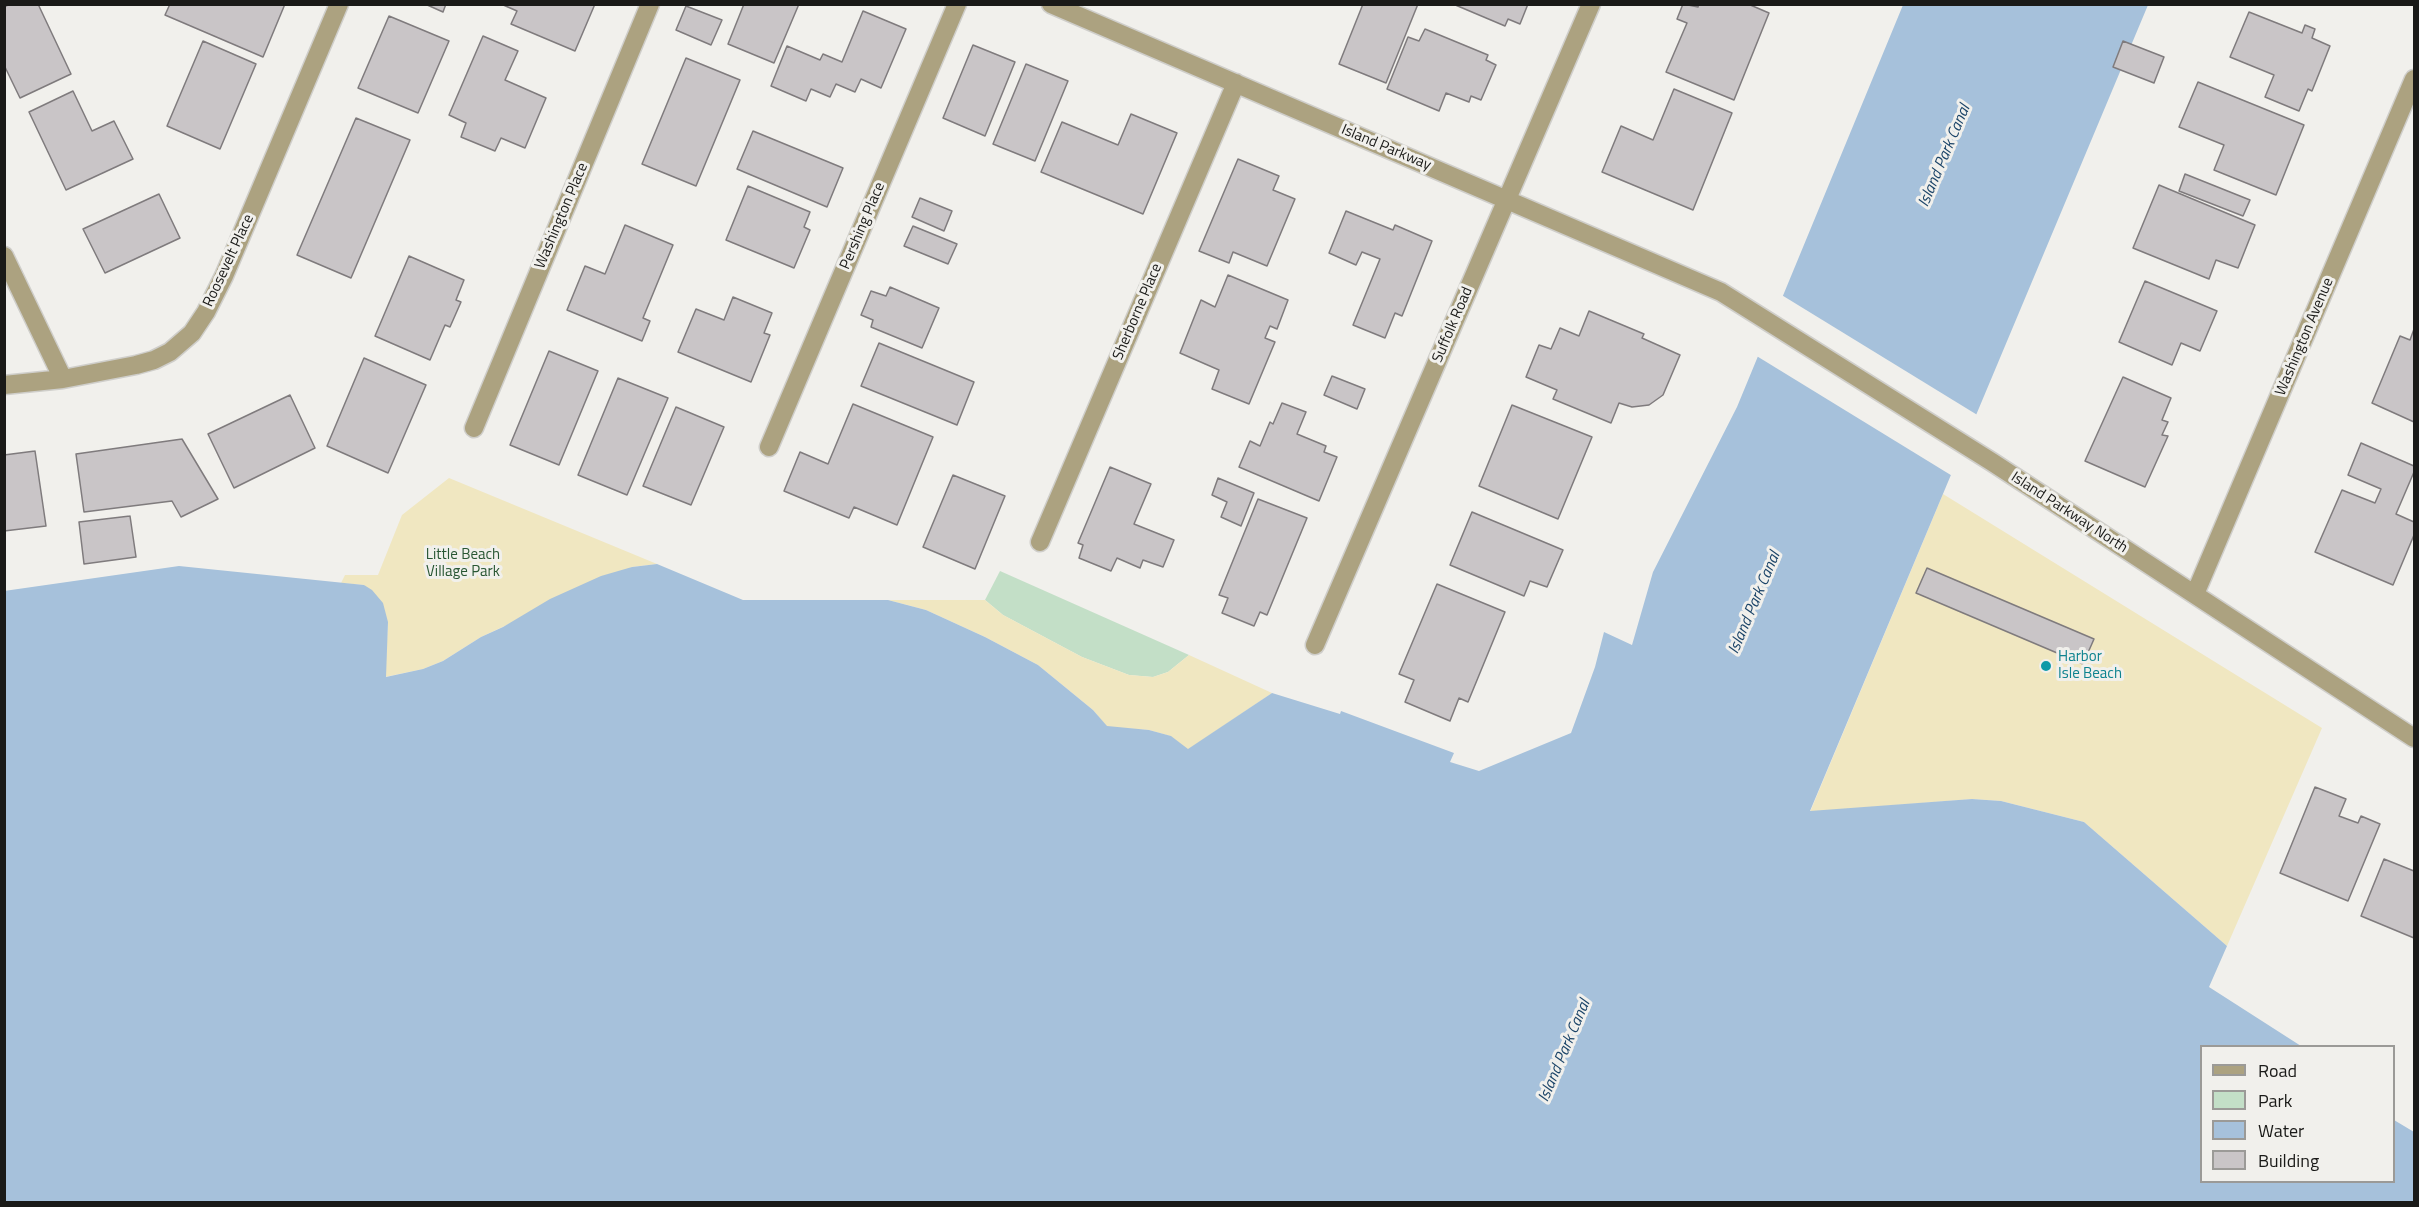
<!DOCTYPE html>
<html>
<head>
<meta charset="utf-8">
<style>
  body { margin:0 }
  #map { position:relative; width:2419px; height:1207px; overflow:hidden; background:#f1f0ec; font-family:"Titillium Web",sans-serif }
  canvas { display:block }
  .frame { position:absolute; inset:0; border:6px solid #1a1a18; pointer-events:none }
  .legend { position:absolute; left:2200px; top:1045px; width:195px; height:138px; box-sizing:border-box; background:#f1f0ec; border:2px solid #9b9a97; margin:0; padding:8px 10px; list-style:none; font-size:18px; color:#1a1a18 }
  .legend li { display:flex; align-items:center; gap:12px; height:30px }
  .legend b { width:30px; border:2px solid #9b9a97 }
</style>
</head>
<body>
<div id="map">
<canvas width="2419" height="1207"></canvas>
<div class="frame"></div>
<ul class="legend">
<li><b style="height:8px;background:#aca280"></b>Road</li>
<li><b style="height:16px;background:#c3dfc7"></b>Park</li>
<li><b style="height:16px;background:#a6c1db"></b>Water</li>
<li><b style="height:16px;background:#c9c5c7"></b>Building</li>
</ul>
</div>
<script>
const ctx = document.querySelector('canvas').getContext('2d');
ctx.lineJoin = 'round';
function paint(path, color) {
  ctx.fillStyle = color;
  ctx.fill(path, 'evenodd');
}
function toPath(rows) {
  const path = new Path2D();
  for (const r of rows) {
    path.moveTo(r[0], r[1]);
    for (let i = 2; i < r.length; i += 2) path.lineTo(r[i], r[i + 1]);
  }
  return path;
}
function stroke(path, color, width, dash) {
  ctx.strokeStyle = color;
  ctx.lineWidth = width;
  ctx.lineCap = dash ? 'butt' : 'round';
  ctx.setLineDash(dash || []);
  ctx.stroke(path);
}
function drawText(font, color, halo, rows, align = 'center') {
  ctx.font = font + ' "Titillium Web",sans-serif';
  ctx.lineWidth = 6;
  ctx.setLineDash([]);
  ctx.textBaseline = 'middle';
  ctx.strokeStyle = halo;
  ctx.fillStyle = color;
  for (const [text, x, y, turn = 0] of rows) {
    ctx.save();
    ctx.translate(x, y);
    ctx.rotate((+turn || 0) * Math.PI / 180);
    ctx.textAlign = isNaN(turn) ? turn : align;
    if (halo) ctx.strokeText(text, 0, 0);
    ctx.fillText(text, 0, 0);
    ctx.restore();
  }
}
paint(toPath([
  [1000,571,1189,655,1168,672,1153,677,1129,675,1082,657,1003,615,985,600]
]), '#c3dfc7');
paint(toPath([
  [449,478,657,564,632,567,481,637,443,661,423,669,385,677,388,622,364,585,341,583,345,575,378,575,402,515],
  [1943,494,2322,728,2227,946,2084,822,2001,801,1972,799,1810,812],
  [888,600,985,600,1003,615,1082,657,1129,675,1153,677,1168,672,1189,655,1272,693,1188,750,1170,736,1149,730,1107,727,1093,710,1038,665,985,637,926,610]
]), '#f0e7c1');
paint(toPath([
  [1903,5,2148,5,1810,811,1972,799,2001,801,2084,822,2227,946,2209,987,2301,1046,2202,1046,2202,1182,2394,1182,2394,1120,2414,1132,2414,1202,5,1202,4,591,179,566,364,585,372,590,383,603,388,622,386,677,423,669,443,661,481,637,503,627,550,599,601,576,632,567,657,564,743,600,888,600,926,610,985,637,1038,665,1093,710,1107,726,1149,730,1171,736,1188,749,1272,693,1340,714,1341,711,1454,753,1450,762,1479,771,1571,733,1595,667,1604,632,1632,645,1653,572,1737,407]
]), '#a6c1db');
paint(toPath([
  [1780,294,1979,416,1954,477,1755,355]
]), '#f1f0ec');
const building = toPath([
  [10,4,38,4,71,74,20,98,4,65,4,7,10,4],
  [170,4,285,4,263,57,165,15,170,4],
  [425,4,446,4,443,12,425,4],
  [501,4,595,4,575,51,511,24,517,11,501,4],
  [744,4,799,4,774,63,728,44,744,4],
  [1363,4,1418,4,1386,83,1339,64,1363,4],
  [1453,4,1528,4,1520,24,1508,19,1505,26,1453,4],
  [1683,4,1698,7,1699,4,1748,4,1769,13,1734,100,1666,72,1687,23,1677,19,1683,4],
  [686,6,722,20,711,45,676,30,686,6],
  [863,11,906,29,881,88,861,79,855,92,836,84,830,97,811,89,806,101,771,86,787,46,820,60,823,54,842,62,863,11],
  [2249,12,2302,33,2305,25,2315,29,2312,38,2330,46,2312,91,2308,89,2299,111,2265,97,2274,75,2230,57,2249,12],
  [389,16,449,41,418,113,358,88,389,16],
  [1425,29,1488,55,1486,60,1496,65,1481,100,1471,96,1469,102,1446,93,1439,111,1387,89,1408,37,1419,41,1425,29],
  [483,36,518,51,505,80,546,98,525,148,501,138,495,151,461,137,466,123,449,115,483,36],
  [203,41,256,64,220,149,167,126,203,41],
  [2123,41,2164,57,2154,83,2113,67,2123,41],
  [973,45,1015,62,985,136,943,118,973,45],
  [686,58,740,80,696,186,642,164,686,58],
  [1026,64,1068,81,1035,161,993,144,1026,64],
  [2198,82,2304,125,2276,195,2214,170,2224,145,2179,127,2198,82],
  [1674,89,1732,113,1693,210,1602,172,1621,126,1653,140,1674,89],
  [73,91,92,131,114,121,133,159,66,190,29,112,73,91],
  [1131,114,1177,133,1143,214,1041,172,1062,122,1118,145,1131,114],
  [356,118,410,140,351,278,297,255,356,118],
  [753,131,843,168,827,207,737,169,753,131],
  [1238,159,1279,176,1273,190,1295,199,1267,266,1233,252,1229,263,1199,251,1238,159],
  [2185,174,2250,200,2243,216,2179,191,2185,174],
  [2159,185,2255,225,2238,268,2216,260,2209,279,2133,248,2159,185],
  [748,186,810,212,804,227,810,230,794,268,726,240,748,186],
  [159,194,180,238,105,273,83,229,159,194],
  [920,198,952,211,944,231,912,217,920,198],
  [1346,211,1393,230,1395,225,1432,241,1402,316,1395,313,1385,338,1353,325,1380,259,1362,252,1356,265,1329,253,1346,211],
  [625,225,673,245,643,318,650,321,642,341,567,310,585,266,605,274,625,225],
  [913,226,957,244,948,264,904,246,913,226],
  [409,256,464,280,456,300,461,302,450,327,445,325,430,360,375,336,409,256],
  [1228,275,1288,300,1277,329,1270,326,1265,338,1275,342,1249,404,1212,389,1219,370,1180,353,1201,300,1215,307,1228,275],
  [2145,281,2217,311,2200,351,2181,343,2172,365,2119,342,2145,281],
  [890,287,939,308,922,348,871,327,873,320,861,315,871,291,886,296,890,287],
  [733,297,772,313,764,333,770,335,751,382,678,352,696,309,724,320,733,297],
  [1589,311,1644,334,1642,338,1680,355,1663,395,1649,405,1632,407,1619,403,1611,423,1553,399,1557,390,1526,377,1539,345,1551,349,1560,328,1579,336,1589,311],
  [2414,329,2414,422,2372,403,2400,336,2410,340,2414,329],
  [879,343,974,382,957,425,861,386,879,343],
  [549,351,598,371,559,465,510,445,549,351],
  [364,358,426,385,388,473,327,446,364,358],
  [1332,376,1365,389,1357,409,1324,395,1332,376],
  [2123,377,2171,398,2162,420,2168,422,2162,435,2168,436,2145,487,2085,461,2123,377],
  [618,378,668,398,627,495,578,475,618,378],
  [290,395,315,448,234,488,208,434,290,395],
  [1282,403,1306,412,1297,434,1326,446,1324,452,1337,457,1319,501,1239,467,1250,441,1260,446,1270,422,1273,424,1282,403],
  [853,404,933,437,897,525,854,507,849,518,784,491,800,452,828,464,853,404],
  [1512,405,1592,437,1558,519,1479,486,1512,405],
  [676,407,724,427,691,505,643,486,676,407],
  [182,439,218,499,181,517,172,501,84,512,76,454,182,439],
  [2361,443,2414,466,2414,472,2396,514,2414,522,2414,535,2393,585,2315,552,2342,490,2375,503,2381,489,2348,475,2361,443],
  [35,451,46,526,4,531,4,455,35,451],
  [1110,467,1151,484,1134,524,1174,540,1163,567,1143,560,1140,568,1117,558,1111,571,1079,558,1083,545,1078,543,1110,467],
  [953,475,1005,496,975,569,923,547,953,475],
  [1218,478,1254,493,1241,526,1221,517,1227,502,1212,495,1218,478],
  [1258,499,1307,518,1267,615,1260,612,1254,626,1222,613,1228,598,1219,595,1258,499],
  [1472,512,1563,550,1547,587,1530,581,1524,596,1450,565,1472,512],
  [130,516,136,557,84,564,79,522,130,516],
  [1927,568,2094,639,2083,664,1916,593,1927,568],
  [1437,584,1505,612,1468,702,1459,698,1450,721,1405,702,1414,680,1399,674,1437,584],
  [2315,787,2346,799,2339,816,2358,823,2361,816,2380,824,2348,901,2280,873,2315,787],
  [2384,859,2414,871,2414,938,2361,916,2384,859]
]);
paint(building, '#c9c5c7');
stroke(building, '#7f7b7d', 1.5);
const minor = toPath([
  [1051,4,1721,292,1992,462,2414,738],
  [4,256,63,379],
  [4,385,63,379,136,365,154,360,170,352,192,333,206,312,224,276,339,4],
  [474,428,650,4],
  [769,447,957,4],
  [1040,542,1236,83],
  [2195,594,2414,79],
  [1315,645,1591,4]
]);
stroke(minor, '#cfceca', 21);
stroke(minor, '#aca280', 18);
for (const [x, y, r, color] of [
  [2046,666,6,"#0f9aa8"]
]) {
  const dot = new Path2D();
  dot.arc(x, y, r, 0, 2 * Math.PI);
  ctx.fillStyle = color;
  ctx.fill(dot);
  stroke(dot, '#f1f0ec', 2);
}
drawText('15px', '#1a1a18', '#f1f0ec', [
  ["Island Parkway",1386,148,23],
  ["Washington Place",562,216,-67],
  ["Pershing Place",863,226,-67],
  ["Roosevelt Place",229,261,-65],
  ["Sherborne Place",1138,312,-67],
  ["Suffolk Road",1453,325,-67],
  ["Washington Avenue",2305,337,-67],
  ["Island Parkway North",2069,513,33]
]);
drawText('15px', '#285633', '#f1f0ec', [
  ["Little Beach",463,555],
  ["Village Park",463,572]
]);
drawText('15px', '#0d838f', '#f1f0ec', [
  ["Harbor",2058,657],
  ["Isle Beach",2058,674]
], 'left');
drawText('italic 16px', '#1c4569', '#f1f0ec', [
  ["Island Park Canal",1945,156,-67],
  ["Island Park Canal",1755,603,-67],
  ["Island Park Canal",1565,1051,-67]
]);
</script>
</body>
</html>
